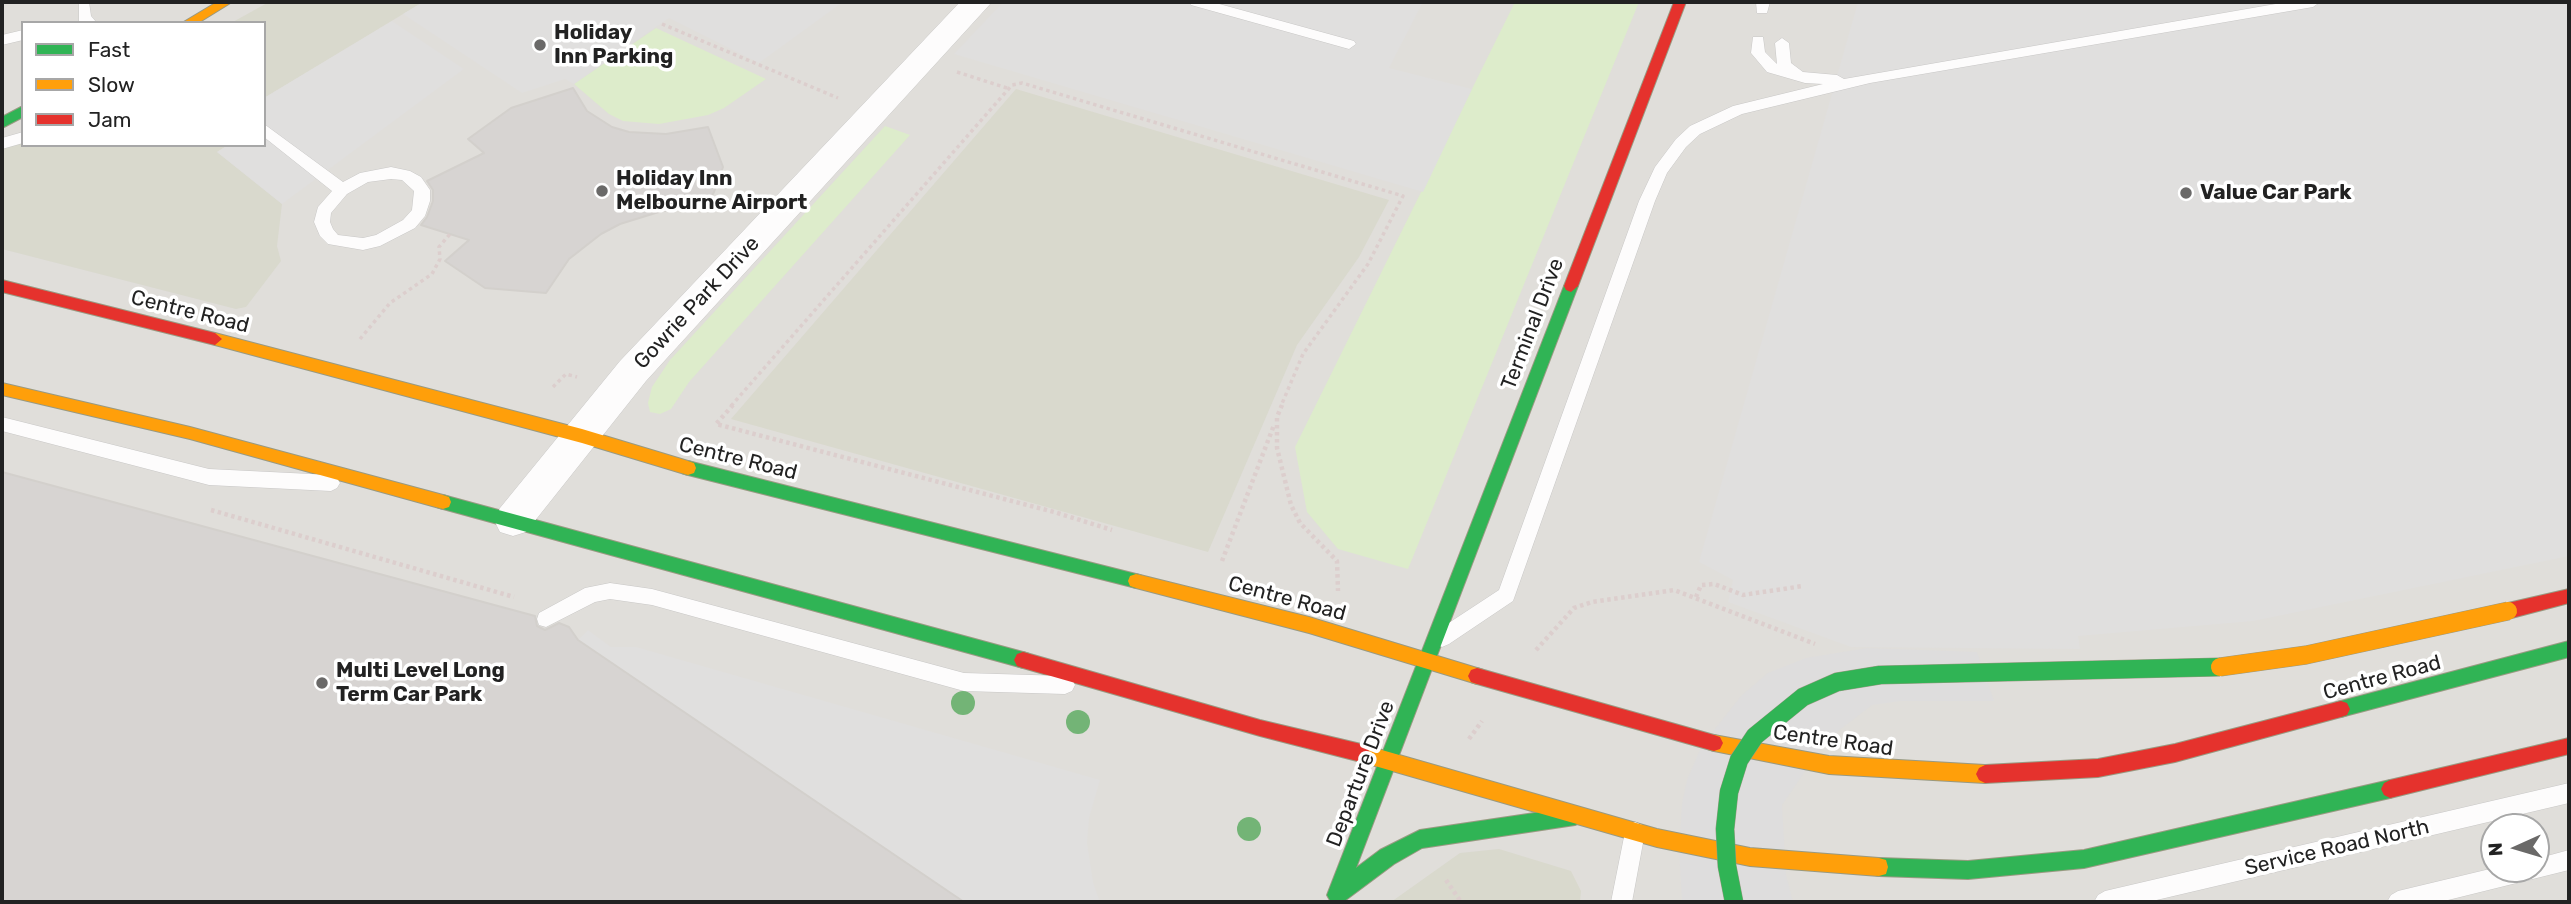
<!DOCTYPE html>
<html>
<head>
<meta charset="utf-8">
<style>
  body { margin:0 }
  #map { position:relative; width:2571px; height:904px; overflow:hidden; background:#f0eeeb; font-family:Rubik,sans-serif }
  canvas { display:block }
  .frame { position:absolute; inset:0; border:4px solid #222; pointer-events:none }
  .legend { position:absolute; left:21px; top:21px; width:245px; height:126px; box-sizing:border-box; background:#fff; border:2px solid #a7a7a7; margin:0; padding:9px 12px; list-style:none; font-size:21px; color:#222 }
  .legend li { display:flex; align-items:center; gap:14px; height:35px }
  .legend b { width:35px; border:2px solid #a7a7a7 }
  .north { position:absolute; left:2480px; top:813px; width:70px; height:70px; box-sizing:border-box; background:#fff; border:2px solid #a7a7a7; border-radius:50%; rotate:266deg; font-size:19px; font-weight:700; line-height:28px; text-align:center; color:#222 }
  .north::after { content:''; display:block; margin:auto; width:24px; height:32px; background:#6a6968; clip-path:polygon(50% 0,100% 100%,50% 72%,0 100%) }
</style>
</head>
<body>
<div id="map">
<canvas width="2571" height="904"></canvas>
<div class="frame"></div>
<ul class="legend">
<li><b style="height:9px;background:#30b455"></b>Fast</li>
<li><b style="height:9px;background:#ff9f0a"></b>Slow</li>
<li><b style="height:9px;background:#e5322d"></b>Jam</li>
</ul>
<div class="north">N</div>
</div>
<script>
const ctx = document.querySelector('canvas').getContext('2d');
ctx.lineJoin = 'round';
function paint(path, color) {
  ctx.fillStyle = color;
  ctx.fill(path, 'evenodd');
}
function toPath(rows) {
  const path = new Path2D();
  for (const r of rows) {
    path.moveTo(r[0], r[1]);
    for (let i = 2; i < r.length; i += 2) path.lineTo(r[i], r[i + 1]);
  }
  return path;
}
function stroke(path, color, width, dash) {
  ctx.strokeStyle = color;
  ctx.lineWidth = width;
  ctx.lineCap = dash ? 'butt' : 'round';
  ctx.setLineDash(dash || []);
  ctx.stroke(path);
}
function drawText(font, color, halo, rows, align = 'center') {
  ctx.font = font + ' Rubik,sans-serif';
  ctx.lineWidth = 7;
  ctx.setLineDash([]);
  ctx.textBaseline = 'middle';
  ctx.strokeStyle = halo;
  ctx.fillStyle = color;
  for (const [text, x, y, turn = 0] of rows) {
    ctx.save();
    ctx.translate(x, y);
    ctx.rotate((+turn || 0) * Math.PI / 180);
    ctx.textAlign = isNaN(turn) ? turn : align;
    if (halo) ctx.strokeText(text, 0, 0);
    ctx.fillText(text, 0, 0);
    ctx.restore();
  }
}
paint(toPath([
  [2,2,2569,2,2569,902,2,902],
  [23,23,264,23,264,145,23,145],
  [2494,827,2536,827,2536,869,2494,869]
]), '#e0deda');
paint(toPath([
  [269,2,423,2,264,98,264,23,231,23],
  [1016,89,1389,200,1359,257,1297,345,1208,552,731,419],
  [23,137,23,145,228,145,217,152,282,204,277,246,281,261,246,307,236,309,2,249,2,149],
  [1499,849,1571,871,1581,891,1580,902,1391,902,1460,853]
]), '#d9d9cd');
paint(toPath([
  [1515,2,1639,2,1408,569,1338,549,1307,512,1295,447],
  [656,28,766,79,724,108,708,115,659,124,623,121,609,114,574,84],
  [885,126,910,135,689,382,671,409,660,414,650,412,648,403,652,387,670,360]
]), '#ddeccb');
paint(toPath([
  [423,2,843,2,759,63,669,18,574,84,565,79,522,93,403,14],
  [1003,2,1423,2,1389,68,1472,89,1423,192,954,54],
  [1858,2,2569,2,2569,556,2253,621,2078,636,2080,649,1851,647,1728,602,1733,580,1699,562],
  [392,21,464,69,282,204,217,152,228,145,264,145,264,98],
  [588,630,611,647,636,647,1100,780,1089,818,1087,843,1093,882,1099,899,1097,902,964,902,578,640]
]), '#e0dfde');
paint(toPath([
  [1867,648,1977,652,1994,701,1900,701,1872,705,1838,731,1816,755,1782,805,1786,875,1793,902,1682,902,1679,848,1682,804,1687,780,1700,750,1711,734,1742,695,1768,673,1806,658]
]), '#dedddd');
const building = toPath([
  [573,88,587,111,612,127,629,132,666,134,708,127,723,167,714,192,705,208,662,211,620,224,601,234,569,259,546,293,485,288,445,261,469,240,421,225,427,217,433,201,433,190,427,181,484,153,468,139,511,108,573,88],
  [2,472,535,616,537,626,545,630,559,623,569,627,578,640,964,902,2,902,2,472]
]);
paint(building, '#d7d4d2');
stroke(building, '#d3d0cc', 2);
const lane = toPath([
  [79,2,89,2,91,16,97,23,79,21,79,2],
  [1189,2,1212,2,1354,41,1356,44,1349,49,1191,5,1189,2],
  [1756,2,1770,2,1767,13,1757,13,1756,2],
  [2287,2,2320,2,2313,7,1870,83,1742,114,1700,134,1686,147,1667,173,1655,201,1513,601,1449,644,1442,647,1435,644,1433,638,1435,632,1499,590,1639,201,1655,167,1676,139,1690,126,1733,106,1823,84,1805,83,1767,72,1751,53,1753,37,1763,37,1765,52,1777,64,1775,43,1782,38,1789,43,1791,63,1803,72,1837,75,1844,79,2287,2],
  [23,30,23,40,2,45,2,35,23,30],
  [264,124,343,182,360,173,391,167,410,171,421,177,430,190,430,201,425,216,415,228,380,246,363,250,328,244,320,236,314,222,318,207,332,191,264,137,264,124],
  [391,179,402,180,414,191,412,210,403,220,376,235,363,238,338,235,333,229,330,222,331,213,347,194,368,182,391,179],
  [23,132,23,143,2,149,2,138,23,132],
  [2,417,209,469,331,475,337,478,340,483,337,488,331,491,209,485,2,431,2,417],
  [610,583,652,589,964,673,1065,676,1072,679,1075,685,1072,691,1065,694,964,691,652,605,610,599,595,602,546,627,539,625,537,619,539,613,585,588,610,583],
  [2569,783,2569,803,2148,902,2094,902,2098,895,2105,891,2569,783],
  [1635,822,1642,825,1645,832,1632,902,1611,902,1625,832,1628,825,1635,822],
  [2569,850,2569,870,2440,902,2387,902,2391,895,2398,891,2494,868,2536,869,2536,859,2569,850]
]);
const street = toPath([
  [960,2,992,2,646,381,526,532,513,536,500,532,494,520,500,508,620,361,960,2]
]);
const fast = toPath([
  [23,106,23,117,2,128,2,117,23,106],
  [1571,280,1578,286,1356,868,1380,850,1420,830,1575,807,1581,810,1584,816,1581,822,1575,825,1422,848,1394,864,1343,902,1331,902,1327,895,1564,286,1571,280],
  [688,461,1136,574,1142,576,1144,581,1142,586,1136,588,688,475,682,473,680,468,682,463,688,461],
  [443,495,1023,652,1029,654,1032,660,1029,666,1023,668,443,509,437,507,435,502,437,497,443,495],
  [2569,641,2569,657,2341,717,2335,715,2332,709,2335,703,2341,701,2569,641],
  [2390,780,2396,783,2399,789,2396,795,2390,798,2084,868,1968,879,1879,876,1872,874,1870,867,1872,860,1879,858,1968,861,2084,850,2390,780]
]);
const slow = toPath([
  [217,2,232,2,198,23,182,23,217,2],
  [215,333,582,429,688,461,694,463,696,468,694,473,688,475,582,443,215,345,208,339,215,333],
  [2,383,190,427,443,495,449,497,451,502,449,507,443,509,190,439,2,395,2,383],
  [1136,574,1309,617,1477,668,1483,670,1486,676,1483,682,1477,684,1309,633,1136,588,1130,586,1128,581,1130,576,1136,574],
  [1714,735,1829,756,1985,765,1991,768,1994,774,1991,780,1985,783,1829,774,1714,751,1708,749,1705,743,1708,737,1714,735],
  [1361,744,1657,829,1750,848,1879,858,1886,860,1888,867,1886,874,1879,876,1750,866,1657,847,1361,762,1355,759,1352,753,1355,747,1361,744]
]);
const jam = toPath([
  [1674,2,1686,2,1578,286,1571,292,1566,290,1564,286,1674,2],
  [2,280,215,333,222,339,215,345,2,292,2,280],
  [2569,589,2569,603,2508,619,2502,616,2500,611,2502,606,2508,603,2569,589],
  [1023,652,1260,720,1361,744,1367,747,1370,753,1367,759,1361,762,1260,736,1023,668,1017,666,1014,660,1017,654,1023,652],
  [1477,668,1714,735,1720,737,1723,743,1720,749,1714,751,1477,684,1471,682,1468,676,1471,670,1477,668],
  [2341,701,2347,703,2350,709,2347,715,2341,717,2175,762,2098,777,1985,783,1979,780,1976,774,1979,768,1985,765,2098,759,2175,744,2341,701],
  [2569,738,2569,754,2390,798,2384,795,2381,789,2384,783,2390,780,2569,738]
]);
stroke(lane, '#c9c8c7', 1);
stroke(street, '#c9c8c7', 1);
stroke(fast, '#999a82', 2);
stroke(slow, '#999a82', 2);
stroke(jam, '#999a82', 2);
stroke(toPath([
  [662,24,838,98],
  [957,72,1010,89],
  [360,339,390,303,432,274,440,259,439,247,450,234],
  [553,387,566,374,577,377],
  [731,406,1012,85,1022,83,1403,196,1368,264,1303,354,1281,406]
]), '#dccecd', 3.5, [3.5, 3.5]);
stroke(toPath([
  [733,405,716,424,1054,512,1112,530],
  [1282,405,1277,417,1277,448,1291,505,1300,523,1337,561,1338,591],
  [211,510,514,597],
  [1222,561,1274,425],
  [1696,597,1701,585,1714,584,1743,595,1803,586],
  [1536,650,1574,608,1592,602,1674,590,1815,644],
  [1469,739,1482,721],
  [1446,880,1461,902]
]), '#dccecd', 4.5, [3.5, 3.5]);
paint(lane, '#fdfcfc');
paint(street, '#fdfcfc');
paint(fast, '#30b455');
paint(slow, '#ff9f0a');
paint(jam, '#e5322d');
const fastBridge = toPath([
  [1734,902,1727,866,1725,829,1729,792,1739,760,1755,736,1803,697,1837,682,1880,675,2220,667]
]);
const slowBridge = toPath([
  [2220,667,2306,655,2508,611]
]);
stroke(fastBridge, '#999a82', 19, []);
stroke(slowBridge, '#999a82', 19, []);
stroke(fastBridge, '#30b455', 18);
stroke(slowBridge, '#ff9f0a', 18);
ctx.fillStyle = '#73b476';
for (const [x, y] of [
  [963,703],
  [1078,722],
  [1249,829]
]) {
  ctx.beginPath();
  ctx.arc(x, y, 12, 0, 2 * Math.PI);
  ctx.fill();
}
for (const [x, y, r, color] of [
  [540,45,7,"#6a6968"],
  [602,191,7,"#6a6968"],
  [2186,193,7,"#6a6968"],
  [322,683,7,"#6a6968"]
]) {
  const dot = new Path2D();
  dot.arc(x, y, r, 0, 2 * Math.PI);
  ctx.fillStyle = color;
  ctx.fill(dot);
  stroke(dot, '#fff', 2.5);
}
drawText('bold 21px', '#222', '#fff', [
  ["Holiday",554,33],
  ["Inn Parking",554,57],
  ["Holiday Inn",616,179],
  ["Melbourne Airport",616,203],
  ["Value Car Park",2200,193],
  ["Multi Level Long",336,671],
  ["Term Car Park",336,695]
], 'left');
drawText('21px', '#222', '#fff', [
  ["Gowrie Park Drive",697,303,-47],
  ["Centre Road",190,312,14],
  ["Terminal Drive",1533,324,-69],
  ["Centre Road",738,459,14],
  ["Centre Road",1287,599,15],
  ["Centre Road",2382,678,-15],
  ["Centre Road",1833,741,8],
  ["Departure Drive",1361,774,-69],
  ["Service Road North",2337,848,-13]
]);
</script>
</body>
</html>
